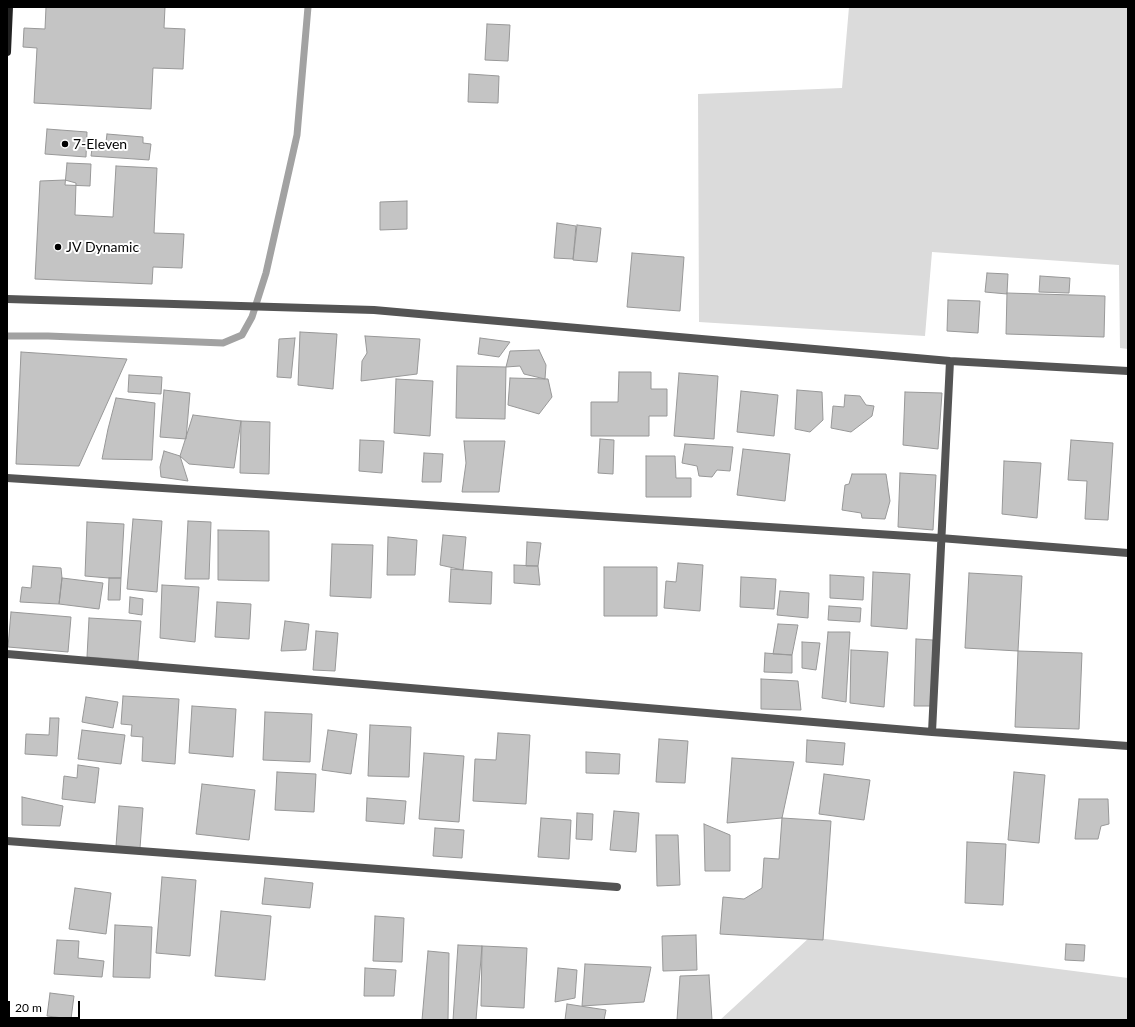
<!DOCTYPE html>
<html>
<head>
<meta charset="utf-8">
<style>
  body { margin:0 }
  #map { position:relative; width:1135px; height:1027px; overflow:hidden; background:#fff; font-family:Lato,sans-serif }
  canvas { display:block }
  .frame { position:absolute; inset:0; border:8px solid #000; pointer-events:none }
  .scale { position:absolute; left:8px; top:1001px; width:72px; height:18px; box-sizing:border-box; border:2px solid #000; border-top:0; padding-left:5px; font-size:12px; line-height:14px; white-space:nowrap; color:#000; -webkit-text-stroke:3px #fff; paint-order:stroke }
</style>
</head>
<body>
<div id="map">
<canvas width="1135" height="1027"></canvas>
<div class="frame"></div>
<div class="scale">20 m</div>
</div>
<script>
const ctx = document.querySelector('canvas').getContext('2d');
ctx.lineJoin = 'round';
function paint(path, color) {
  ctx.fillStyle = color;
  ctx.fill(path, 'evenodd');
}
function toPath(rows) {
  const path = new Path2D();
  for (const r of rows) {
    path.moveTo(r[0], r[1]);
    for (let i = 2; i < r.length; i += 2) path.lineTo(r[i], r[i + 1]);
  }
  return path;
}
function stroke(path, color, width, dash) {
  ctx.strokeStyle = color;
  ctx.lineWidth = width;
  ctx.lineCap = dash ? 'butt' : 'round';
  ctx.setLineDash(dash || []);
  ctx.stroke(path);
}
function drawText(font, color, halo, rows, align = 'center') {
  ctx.font = font + ' Lato,sans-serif';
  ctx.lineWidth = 4;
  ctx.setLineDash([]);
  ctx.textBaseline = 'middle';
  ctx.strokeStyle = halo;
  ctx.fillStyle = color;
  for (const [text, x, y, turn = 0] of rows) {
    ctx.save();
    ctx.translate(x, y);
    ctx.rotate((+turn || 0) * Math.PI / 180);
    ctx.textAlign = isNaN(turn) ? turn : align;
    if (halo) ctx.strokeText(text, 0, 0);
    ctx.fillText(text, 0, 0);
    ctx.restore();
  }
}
paint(toPath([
  [849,7,1128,7,1128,349,1120,348,1119,265,932,252,925,336,699,322,698,94,842,88],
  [810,937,1128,978,1128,1020,720,1020]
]), '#dbdbdb');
stroke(toPath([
  [7,336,48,336,223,343,242,335,252,317,266,273,297,135,308,7]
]), '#a2a2a2', 7);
const building = toPath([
  [46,7,165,7,164,28,185,29,183,69,153,68,151,109,34,103,37,48,23,47,24,28,45,29,46,7],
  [487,24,510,25,508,61,485,60,487,24],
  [469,74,499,76,498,103,468,102,469,74],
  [47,129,87,132,86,157,45,154,47,129],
  [107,134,143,137,143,143,151,144,149,160,91,156,93,141,106,142,107,134],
  [67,163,91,164,90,186,65,185,67,163],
  [116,166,157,168,154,233,184,234,182,268,153,267,152,284,35,279,40,181,65,180,76,183,75,215,113,217,116,166],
  [407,201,407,229,380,230,380,202,407,201],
  [557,223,576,226,573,259,554,258,557,223],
  [577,225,601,228,597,262,573,260,577,225],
  [632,253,684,257,680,311,627,307,632,253],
  [987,273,1008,274,1007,294,985,292,987,273],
  [1040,276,1070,278,1069,293,1039,292,1040,276],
  [1007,293,1105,296,1104,337,1006,334,1007,293],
  [948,300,980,301,978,333,947,331,948,300],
  [300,332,337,334,333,389,298,385,300,332],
  [365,336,420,339,417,374,361,381,362,361,367,353,365,336],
  [295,338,291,378,277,377,279,339,295,338],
  [480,338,510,342,499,357,478,354,480,338],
  [539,350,546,365,545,379,524,374,520,366,506,367,510,351,539,350],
  [21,352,127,359,79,466,16,464,21,352],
  [457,366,506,367,505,419,456,418,457,366],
  [619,372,651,372,651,389,667,389,667,416,649,416,649,436,591,436,591,402,618,402,619,372],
  [679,373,718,376,714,439,674,436,679,373],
  [129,375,162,377,161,394,128,392,129,375],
  [510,378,548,379,552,397,539,414,508,405,510,378],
  [396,379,433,381,430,436,394,433,396,379],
  [164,390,190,393,186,439,160,437,164,390],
  [797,390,822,392,823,420,810,432,795,429,797,390],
  [741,391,778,395,774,436,737,432,741,391],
  [905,392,942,393,938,449,903,445,905,392],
  [845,395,860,396,866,405,874,406,872,416,851,432,831,428,833,406,844,407,845,395],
  [116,398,155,403,152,460,102,459,108,429,116,398],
  [193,415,241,421,234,468,189,464,180,456,193,415],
  [241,421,270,422,269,474,240,473,241,421],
  [600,439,614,440,613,474,598,473,600,439],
  [360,440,384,441,382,473,359,471,360,440],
  [1071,440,1113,443,1108,520,1085,519,1087,481,1068,480,1071,440],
  [464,441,505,441,499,492,462,492,466,463,464,441],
  [685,444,733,447,730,471,717,470,712,477,699,476,697,466,682,463,685,444],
  [743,449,790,454,785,501,737,495,743,449],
  [164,451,180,456,188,481,161,477,160,467,164,451],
  [424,453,443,454,441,482,422,482,424,453],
  [646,456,675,456,676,478,691,478,691,497,646,497,646,456],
  [1004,461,1041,463,1037,518,1002,514,1004,461],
  [900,473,936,475,933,530,898,527,900,473],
  [852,474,886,474,890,501,885,519,862,518,861,513,842,510,845,485,849,484,852,474],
  [133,519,162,521,157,592,127,589,133,519],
  [188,521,211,522,209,579,185,579,188,521],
  [87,522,124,524,121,578,109,578,85,576,87,522],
  [218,530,269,531,269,581,218,580,218,530],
  [443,535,466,537,463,570,440,565,443,535],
  [388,537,417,540,415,575,387,575,388,537],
  [527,542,541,543,538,566,526,566,527,542],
  [332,544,373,545,371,598,330,596,332,544],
  [678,563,703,565,700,611,664,608,666,581,676,582,678,563],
  [514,565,538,566,540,585,514,583,514,565],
  [33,566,61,568,62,578,59,604,20,602,22,587,31,588,33,566],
  [604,567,657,567,657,616,604,616,604,567],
  [451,569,492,572,491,604,449,602,451,569],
  [873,572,910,574,907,629,871,626,873,572],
  [969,573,1022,576,1018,651,965,648,969,573],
  [830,575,864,577,863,600,830,598,830,575],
  [741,577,776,579,774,609,740,607,741,577],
  [62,578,103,583,99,609,59,604,62,578],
  [109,578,121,578,120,600,108,600,109,578],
  [162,585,199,587,195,642,160,638,162,585],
  [780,591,809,593,808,618,777,615,780,591],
  [130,597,143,599,142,615,129,613,130,597],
  [217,602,251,604,249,639,215,637,217,602],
  [829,606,861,608,860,622,828,620,829,606],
  [11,612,71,617,68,652,8,647,11,612],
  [89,618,141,621,138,661,87,657,89,618],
  [285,621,309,624,306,650,281,651,285,621],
  [778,624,798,625,792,655,773,654,778,624],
  [316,631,338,633,335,671,313,670,316,631],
  [828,632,850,632,846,702,822,698,828,632],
  [916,639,933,640,931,706,914,706,916,639],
  [802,642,820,643,816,670,802,668,802,642],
  [851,650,888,652,884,707,850,703,851,650],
  [1018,651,1082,653,1079,729,1015,727,1018,651],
  [765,653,792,655,792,673,764,672,765,653],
  [761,679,798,681,801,710,761,709,761,679],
  [123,696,179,699,175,764,142,761,143,737,131,736,132,725,121,724,123,696],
  [86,697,118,702,113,728,82,722,86,697],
  [192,706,236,709,233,757,189,753,192,706],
  [265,712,312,714,310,762,263,760,265,712],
  [50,718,59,718,57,756,25,754,26,734,49,735,50,718],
  [370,725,411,727,409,777,368,776,370,725],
  [82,730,125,735,121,764,78,759,82,730],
  [328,730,357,734,351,774,322,770,328,730],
  [498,733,530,735,526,804,473,801,475,759,496,760,498,733],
  [659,739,688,741,685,783,656,782,659,739],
  [807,740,845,743,843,765,806,762,807,740],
  [586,752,620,754,619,774,586,773,586,752],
  [424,753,464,756,459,822,419,819,424,753],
  [732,758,794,762,782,818,727,823,732,758],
  [78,765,99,768,95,803,62,799,64,776,77,778,78,765],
  [277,772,316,774,314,812,275,810,277,772],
  [1014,772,1045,775,1039,843,1008,840,1014,772],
  [824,774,870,780,864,820,819,814,824,774],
  [202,784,255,790,249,840,196,834,202,784],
  [22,797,63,806,60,826,22,825,22,797],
  [367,798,406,801,404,824,366,821,367,798],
  [1079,799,1108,799,1109,824,1101,826,1098,839,1075,839,1079,799],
  [119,806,143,808,140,848,116,846,119,806],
  [614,811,639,813,636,852,610,850,614,811],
  [577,813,593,814,592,840,576,839,577,813],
  [541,818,571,820,569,859,538,857,541,818],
  [782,818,831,821,823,940,720,934,723,897,744,899,762,888,764,858,779,859,782,818],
  [704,824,730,835,730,871,705,871,704,824],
  [435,828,464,830,462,858,433,856,435,828],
  [656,835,678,835,680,885,657,886,656,835],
  [967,842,1006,844,1003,905,965,903,967,842],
  [162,877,196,880,190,956,156,953,162,877],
  [265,878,313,883,310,908,262,904,265,878],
  [75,888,111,893,106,934,69,929,75,888],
  [221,911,271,916,265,980,215,976,221,911],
  [375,916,404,918,402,962,373,961,375,916],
  [115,925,152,927,150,978,113,977,115,925],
  [696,935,697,970,663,971,662,936,696,935],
  [57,940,79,941,78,958,104,961,102,977,54,974,57,940],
  [1066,944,1085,945,1084,961,1065,960,1066,944],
  [458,945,482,946,476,1020,453,1020,458,945],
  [482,946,527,948,524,1008,481,1006,482,946],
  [428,951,449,953,448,1020,422,1020,428,951],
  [585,964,651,967,644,1002,582,1006,585,964],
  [365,968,396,970,394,996,364,996,365,968],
  [558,968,577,970,575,998,555,1002,558,968],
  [709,975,712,1020,677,1020,680,976,709,975],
  [50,993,74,996,71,1019,47,1016,50,993],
  [567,1004,606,1010,604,1020,565,1020,567,1004]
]);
paint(building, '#c4c4c4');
stroke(building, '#989898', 1);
stroke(toPath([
  [7,299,374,310,950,361,1128,371],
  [7,478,940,538,1128,553],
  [7,654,932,732,1128,746],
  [932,732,950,361],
  [7,841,617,887]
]), '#545454', 8);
stroke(toPath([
  [7,52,9,7]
]), '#212121', 8);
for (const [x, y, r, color] of [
  [65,144,4,"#000"],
  [58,247,4,"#000"]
]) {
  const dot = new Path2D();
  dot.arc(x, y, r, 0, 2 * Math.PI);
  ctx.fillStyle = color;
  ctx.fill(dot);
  stroke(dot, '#fff', 1.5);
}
drawText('14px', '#000', '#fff', [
  ["7-Eleven",73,144],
  ["JV Dynamic",66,247]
], 'left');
</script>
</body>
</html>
